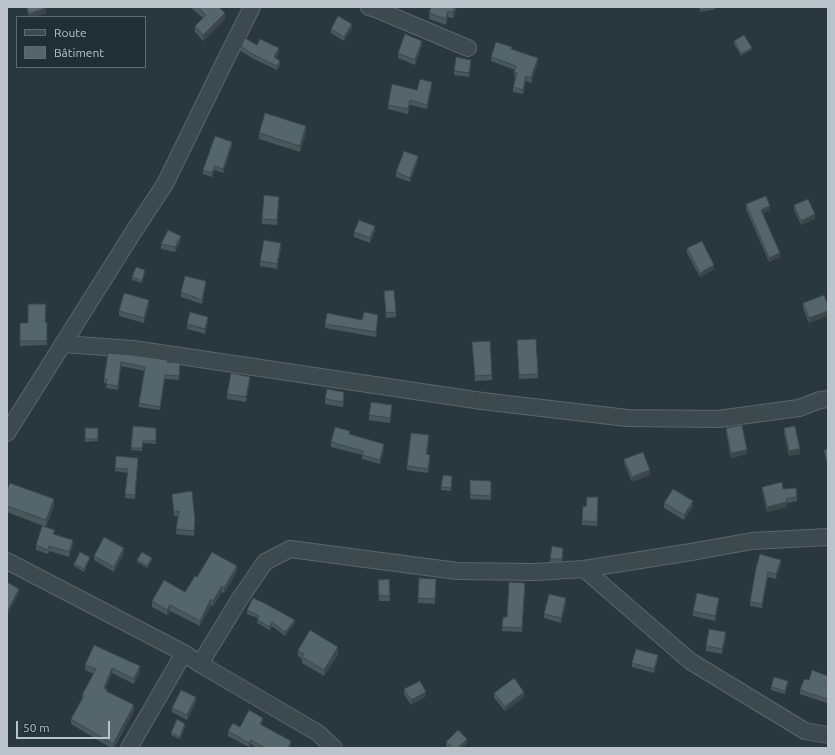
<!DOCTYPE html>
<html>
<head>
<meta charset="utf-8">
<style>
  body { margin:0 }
  #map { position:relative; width:835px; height:755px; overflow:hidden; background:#29373f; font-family:Ubuntu,sans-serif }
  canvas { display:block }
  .frame { position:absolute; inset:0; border:8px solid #b9c3c9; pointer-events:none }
  .legend { position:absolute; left:16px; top:16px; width:130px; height:52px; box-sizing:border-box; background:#212e34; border:1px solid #5e6a70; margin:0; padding:5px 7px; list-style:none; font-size:12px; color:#b9c3c9 }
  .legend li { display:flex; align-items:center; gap:8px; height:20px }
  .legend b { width:20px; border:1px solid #5e6a70 }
  .scale { position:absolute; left:16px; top:721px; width:94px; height:18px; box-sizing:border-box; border:2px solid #b9c3c9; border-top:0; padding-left:5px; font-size:12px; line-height:14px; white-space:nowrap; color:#b9c3c9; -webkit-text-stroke:3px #212e34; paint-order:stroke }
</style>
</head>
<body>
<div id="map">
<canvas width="835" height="755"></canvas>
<div class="frame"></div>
<ul class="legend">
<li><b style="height:5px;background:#3c494f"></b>Route</li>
<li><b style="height:11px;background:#54656b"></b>Bâtiment</li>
</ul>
<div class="scale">50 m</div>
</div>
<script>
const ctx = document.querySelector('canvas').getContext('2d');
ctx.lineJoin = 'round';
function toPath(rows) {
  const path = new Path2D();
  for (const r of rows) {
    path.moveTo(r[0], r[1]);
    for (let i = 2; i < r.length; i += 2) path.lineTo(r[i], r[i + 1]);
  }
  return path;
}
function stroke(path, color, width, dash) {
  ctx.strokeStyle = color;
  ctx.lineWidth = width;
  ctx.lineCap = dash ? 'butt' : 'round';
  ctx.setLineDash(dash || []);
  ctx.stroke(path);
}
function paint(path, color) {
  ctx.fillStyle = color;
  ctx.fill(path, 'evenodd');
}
const minor = toPath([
  [369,7,378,10,468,48],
  [63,344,133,349,482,401,627,418,718,419,799,408,820,400,828,399],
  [7,433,134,231,165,184,224,63,252,7],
  [7,561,184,653,200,664,318,733,334,748],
  [584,569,690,661,805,731,828,735],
  [200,664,239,600,265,562,290,549,457,571,535,572,584,569,691,552,752,541,828,537],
  [129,748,184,653]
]);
stroke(minor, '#5a666c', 18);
stroke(minor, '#3c494f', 16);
paint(toPath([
  [26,7,46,7,46,13,33,17,29,17],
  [190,7,219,7,225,19,203,41,195,32,195,26,203,18],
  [457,7,453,18,448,17,446,25,429,19,429,13],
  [699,7,715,7,715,9,700,12],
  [331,29,352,29,344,41,331,33],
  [734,41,752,50,741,56,734,44],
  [257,45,279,52,276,58,280,65,277,70,252,58,241,51,241,46],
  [422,45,415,65,398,58,398,53],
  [512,49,538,62,531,83,526,81,523,94,513,92,513,87,516,77,514,77,515,70,491,61,491,57],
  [471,64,469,77,454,75,454,71],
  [432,87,427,109,410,105,408,114,388,109,388,105,417,90],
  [259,133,306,133,300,152,259,139],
  [232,146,223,173,215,170,212,177,203,174,203,170],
  [418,161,410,182,396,177,396,172],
  [279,201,277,225,262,224,262,219],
  [746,204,770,210,763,213,780,257,769,262,746,209],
  [794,205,815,219,801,225,794,210],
  [375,231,370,243,354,237,354,232],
  [181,241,175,252,161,249,161,244],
  [281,248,277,269,260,266,260,261],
  [687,248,714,269,700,277,687,253],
  [145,273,142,283,132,280,132,277],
  [206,285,202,304,181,297,181,292],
  [384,291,396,312,396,317,386,318],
  [824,295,809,323,803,308,803,303],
  [149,304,144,323,119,316,119,311],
  [378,319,376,337,325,328,325,324],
  [208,321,205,334,187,329,187,324],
  [47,322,47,345,20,346,20,323],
  [472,342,492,375,492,380,475,381],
  [517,344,538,374,538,378,519,379],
  [108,353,168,362,180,363,179,380,165,379,160,410,139,407,139,403,145,371,121,366,118,390,106,388,107,383,104,383,104,379],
  [250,381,246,402,227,399,227,394],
  [344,396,343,407,325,404,325,399],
  [392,409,390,423,369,420,369,415],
  [133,426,156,428,156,444,143,443,142,451,131,450],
  [85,428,98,428,98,441,85,442],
  [726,428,747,454,731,458,726,433],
  [784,428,800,454,789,456,784,433],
  [350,434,384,448,380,464,362,459,362,455,331,447,331,442],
  [429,439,427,454,430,459,428,473,407,470,407,466],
  [624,459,650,475,632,482,624,463],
  [138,462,135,499,125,498,127,473,115,471,115,468],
  [452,476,451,491,441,490,441,487],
  [491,481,491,500,470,499,470,495],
  [762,487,783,489,797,497,797,501,787,503,787,507,767,512,762,491],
  [7,490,54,506,46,527,7,512],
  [172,494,195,524,194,536,176,534,178,516,174,516],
  [598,497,597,526,582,525,582,521,586,507],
  [664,503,693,506,684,520,664,508],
  [55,534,73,544,69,557,49,551,48,554,36,550,36,545],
  [563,551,562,561,550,562,550,559],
  [124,553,114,572,94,560,94,556],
  [90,559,84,572,74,566,74,564],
  [137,560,152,560,147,568,137,562],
  [781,564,776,579,768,577,762,608,750,606,750,602,756,568],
  [237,572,224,593,222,592,213,606,211,605,200,626,170,611,167,615,152,607,152,601,185,592,197,577],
  [419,578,436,579,435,604,418,603],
  [389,579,390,601,379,601,378,580],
  [525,588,522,632,502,631,503,617,507,617],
  [566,603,561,623,544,618,544,614],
  [719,603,715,621,693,616,693,611],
  [247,610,295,623,285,636,272,626,270,630,257,623,258,618,247,614],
  [726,637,722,654,706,651,706,646],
  [298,650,338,654,324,676,302,663,302,659,298,656],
  [658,659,654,673,632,667,632,663],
  [85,665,140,671,134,684,112,673,105,688,107,691,134,711,114,748,111,748,71,724,71,719,82,698,82,695,94,674,85,670],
  [828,676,827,703,800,694,800,690,809,680],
  [788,683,785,694,771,690,771,687],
  [404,689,426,696,411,705,404,694],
  [494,693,524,697,505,711,494,698],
  [196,702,187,720,172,712,172,708],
  [263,722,261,725,291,746,290,748,257,748,251,744,249,747,228,736,228,731,240,727],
  [185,726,180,739,171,735,171,733],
  [446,742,467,743,462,748,448,748,446,747]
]), '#48575c');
paint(toPath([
  [455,7,457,7,453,18,453,12],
  [46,8,46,13,33,17,29,17,29,14],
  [448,11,448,17,446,25,446,19],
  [225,13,225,19,203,41,203,35],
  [352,24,352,29,344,41,344,37],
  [422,41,422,45,415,65,415,60],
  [279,48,279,52,274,61,274,57],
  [752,48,752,50,741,56,741,54],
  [538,58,538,62,531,83,531,78],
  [471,60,471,64,469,77,469,73],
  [280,61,280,65,277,70,277,66],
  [526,76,526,81,523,94,523,90],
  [432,82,432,87,427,109,427,105],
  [410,100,410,105,408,114,408,109],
  [306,126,306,133,300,152,300,146],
  [232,142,232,146,223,173,223,169],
  [418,156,418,161,410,182,410,178],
  [215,166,215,170,212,177,212,173],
  [770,206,770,210,761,214,761,210],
  [815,214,815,219,801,225,801,221],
  [375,226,375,231,370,243,370,238],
  [181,236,181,241,175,252,175,247],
  [281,243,281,248,277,269,277,264],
  [780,253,780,257,769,262,769,258],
  [714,265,714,269,700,277,700,273],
  [145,270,145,273,142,283,142,281],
  [206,281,206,285,202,304,202,300],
  [149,300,149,304,144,323,144,318],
  [828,311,828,316,809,323,809,318],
  [378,315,378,319,376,337,376,332],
  [208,317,208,321,205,334,205,329],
  [165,375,165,379,160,410,160,407],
  [250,377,250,381,246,402,246,397],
  [392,405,392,409,390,423,390,418],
  [384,444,384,448,380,464,380,460],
  [800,449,800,454,789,456,789,451],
  [747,450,747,454,731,458,731,453],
  [650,470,650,475,632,482,632,477],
  [54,499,54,506,46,527,46,520],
  [693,501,693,506,684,520,684,515],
  [787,502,787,507,767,512,767,507],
  [73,540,73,544,69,557,69,552],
  [124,548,124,553,114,572,114,567],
  [90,557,90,559,84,572,84,569],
  [152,558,152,560,147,568,147,566],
  [781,560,781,564,776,579,776,574],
  [237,566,237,572,224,593,224,588],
  [768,572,768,577,762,608,762,604],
  [222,586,222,592,213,606,213,601],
  [19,589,19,593,8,614,8,610],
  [566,598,566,603,561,623,561,618],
  [719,598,719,603,715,621,715,616],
  [211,599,211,605,200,626,200,621],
  [170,605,170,611,167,615,167,610],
  [295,620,295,623,285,636,285,632],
  [272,622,272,626,270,630,270,627],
  [726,632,726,637,722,654,722,649],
  [338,647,338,654,324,676,324,670],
  [658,655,658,659,654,673,654,669],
  [140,666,140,671,134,684,134,679],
  [112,668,112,673,104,693,104,688],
  [426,692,426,696,411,705,411,700],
  [524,692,524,697,505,711,505,707],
  [196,697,196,702,187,720,187,715],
  [134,705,134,711,113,748,113,744],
  [263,718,263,722,260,728,260,724],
  [185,724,185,726,180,739,180,737],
  [467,739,467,743,462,748,458,748],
  [251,740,251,744,249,747,249,743],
  [291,741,291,746,290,748,288,748]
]), '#3b474b');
const building = toPath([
  [27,7,46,7,46,8,29,14,27,7],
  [197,7,219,7,225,13,203,35,195,26,206,15,197,7],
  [431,7,455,7,453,12,448,11,446,19,429,13,431,7],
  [700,7,714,7,700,10,700,7],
  [338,16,352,24,344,37,331,29,338,16],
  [405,34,422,41,415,60,398,53,405,34],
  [744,35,752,48,741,54,734,41,744,35],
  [245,38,257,45,260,39,279,48,274,57,280,61,277,66,252,54,241,46,245,38],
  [496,42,512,47,511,49,538,58,531,78,526,76,523,90,513,87,517,73,514,72,516,66,491,57,496,42],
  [456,57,471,60,469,73,454,71,456,57],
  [420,79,432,82,427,105,410,100,408,109,388,105,392,84,417,90,420,79],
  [265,113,306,126,300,146,259,133,265,113],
  [215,136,232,142,223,169,215,166,212,173,203,170,215,136],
  [404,151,418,156,410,178,396,172,404,151],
  [264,195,279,197,277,220,262,219,264,195],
  [766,196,770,206,761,210,780,253,769,258,746,204,766,196],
  [808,199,815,214,801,221,794,205,808,199],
  [359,220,375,226,370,238,354,232,359,220],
  [168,230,181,236,175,247,161,244,168,230],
  [264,240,281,243,277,264,260,261,264,240],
  [702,241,714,265,700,273,687,248,702,241],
  [136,267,145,270,142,281,132,277,136,267],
  [185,276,206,281,202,300,181,292,185,276],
  [394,290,396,312,386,313,384,291,394,290],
  [124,293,149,300,144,318,119,311,124,293],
  [824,295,828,305,828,311,809,318,803,303,824,295],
  [28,304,46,304,45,322,47,322,47,341,20,341,20,323,28,323,28,304],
  [190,312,208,317,205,329,187,324,190,312],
  [364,312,378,315,376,332,325,324,327,313,362,320,364,312],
  [536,339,538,374,519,375,517,340,536,339],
  [490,341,492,375,475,376,472,342,490,341],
  [108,353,132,355,168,360,167,362,180,363,179,376,165,375,160,407,139,403,145,367,121,362,118,386,106,384,107,379,104,379,108,353],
  [231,373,250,377,246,397,227,394,231,373],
  [327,389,344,392,343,402,325,399,327,389],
  [371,402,392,405,390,418,369,415,371,402],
  [742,425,747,450,731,453,726,428,742,425],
  [133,426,156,428,156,441,143,441,142,448,131,448,133,426],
  [795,426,800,449,789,451,784,428,795,426],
  [335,427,350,431,349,434,384,444,380,460,362,455,363,451,331,442,335,427],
  [85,428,98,428,98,439,85,439,85,428],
  [411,433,429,435,426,454,430,455,428,469,407,466,411,433],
  [828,449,828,461,827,462,824,450,828,449],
  [643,452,650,470,632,477,624,459,643,452],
  [116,456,138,458,135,495,125,494,128,469,115,468,116,456],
  [443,475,452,476,451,488,441,487,443,475],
  [470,480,491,481,491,496,470,495,470,480],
  [782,482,783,489,796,488,797,497,786,499,787,502,767,507,762,487,782,482],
  [10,483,54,499,46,520,7,506,7,490,10,483],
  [673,489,693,501,684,515,664,503,673,489],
  [192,491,195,520,194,531,176,529,179,511,174,512,172,494,192,491],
  [587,497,598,497,597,522,582,521,583,506,586,507,587,497],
  [42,526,55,530,53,534,73,540,69,552,49,546,48,550,36,545,42,526],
  [104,537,124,548,114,567,94,556,104,537],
  [552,546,563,548,562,559,550,559,552,546],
  [80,552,90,557,84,569,74,564,80,552],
  [142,552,152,558,147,566,137,560,142,552],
  [212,552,237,566,224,588,222,586,213,601,211,599,200,621,170,605,167,610,152,601,164,580,185,592,195,576,197,577,212,552],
  [760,554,781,560,776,574,768,572,762,604,750,602,756,568,760,554],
  [419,578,436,579,435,599,418,598,419,578],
  [389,579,390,596,379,596,378,580,389,579],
  [7,582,19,589,8,610,7,609,7,582],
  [509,582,525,583,522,628,502,627,503,617,507,617,509,582],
  [697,593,719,598,715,616,693,611,697,593],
  [549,594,566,598,561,618,544,614,549,594],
  [253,598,266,604,295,620,285,632,272,622,270,627,257,620,259,616,247,610,253,598],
  [709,629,726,632,722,649,706,646,709,629],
  [310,630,338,647,324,670,302,657,304,654,298,650,310,630],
  [94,645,140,666,134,679,112,668,104,688,107,689,106,691,134,705,113,744,71,719,84,696,82,695,96,669,85,665,94,645],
  [636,649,658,655,654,669,632,663,636,649],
  [812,670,828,676,828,683,827,686,828,686,828,697,827,699,800,690,804,679,809,680,812,670],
  [774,677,788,681,785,691,771,687,774,677],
  [514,678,524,692,505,707,494,693,514,678],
  [420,681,426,692,411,700,404,689,420,681],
  [181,690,196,697,187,715,172,708,181,690],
  [249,710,263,718,260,724,291,741,288,748,265,748,251,740,249,743,228,731,233,723,240,727,249,710],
  [177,719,185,724,180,737,171,733,177,719],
  [458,730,467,739,458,748,453,748,446,742,458,730]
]);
paint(building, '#54656b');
stroke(building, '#3b474b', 1);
</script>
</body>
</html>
